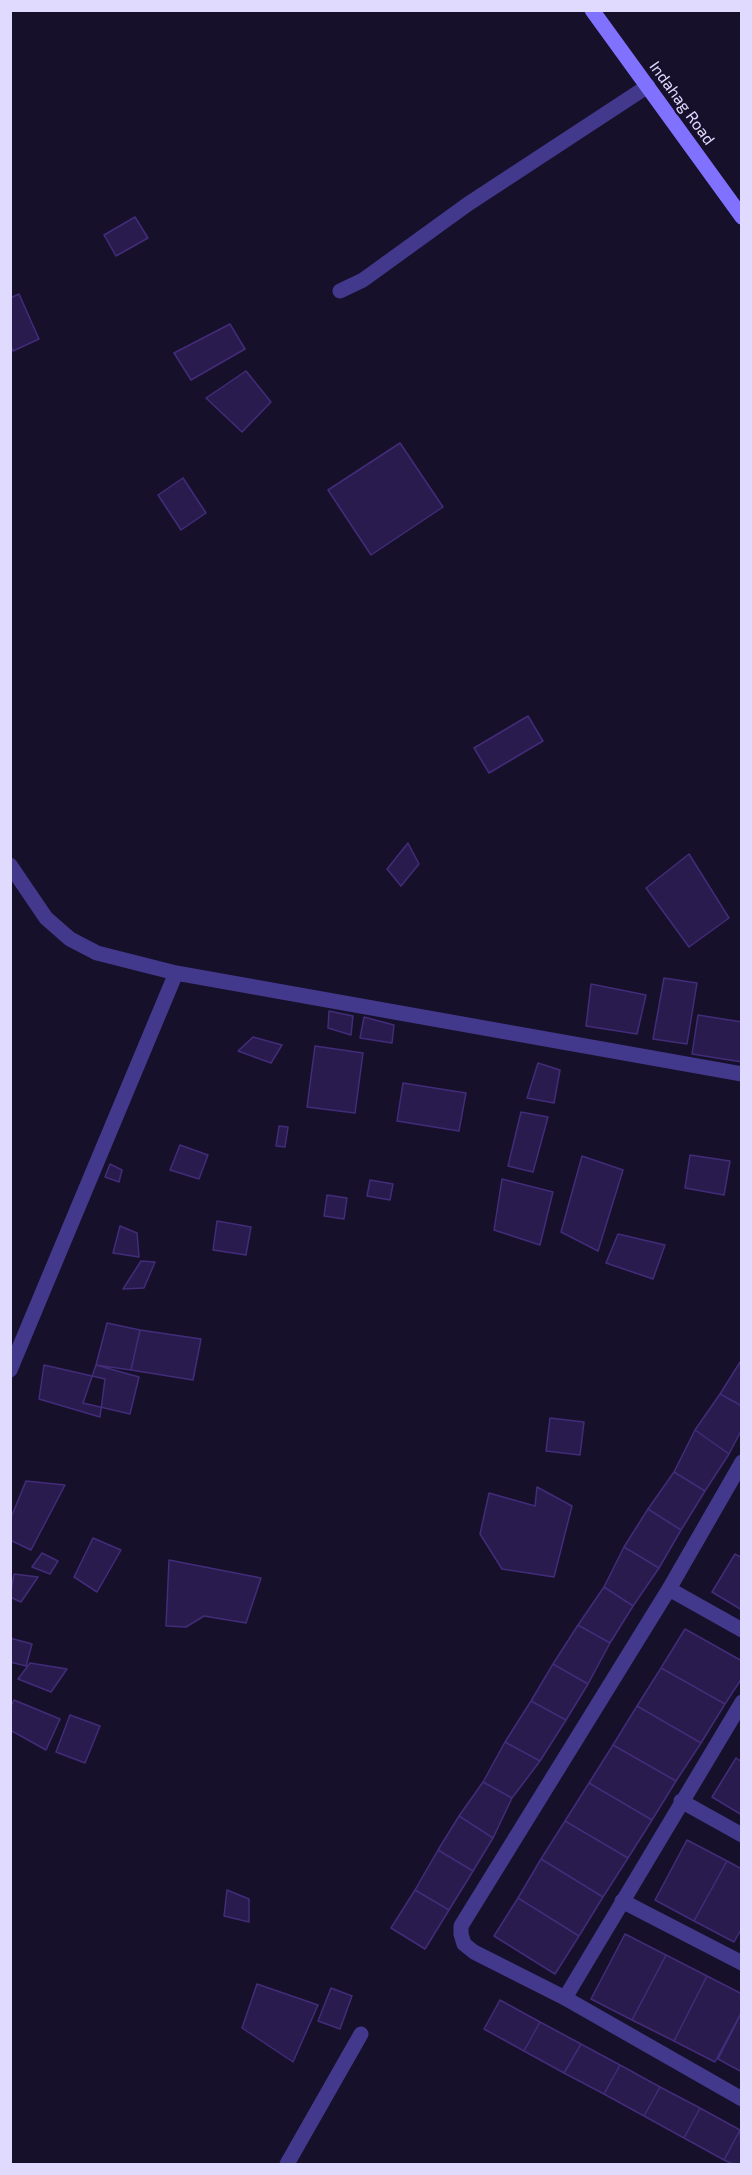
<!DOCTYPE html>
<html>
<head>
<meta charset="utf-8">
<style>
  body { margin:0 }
  #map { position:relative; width:752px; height:2175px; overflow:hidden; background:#17102b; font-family:"Exo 2",sans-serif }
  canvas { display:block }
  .frame { position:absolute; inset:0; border:12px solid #e1daff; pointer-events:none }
</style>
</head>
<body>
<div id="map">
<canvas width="752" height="2175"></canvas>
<div class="frame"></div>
</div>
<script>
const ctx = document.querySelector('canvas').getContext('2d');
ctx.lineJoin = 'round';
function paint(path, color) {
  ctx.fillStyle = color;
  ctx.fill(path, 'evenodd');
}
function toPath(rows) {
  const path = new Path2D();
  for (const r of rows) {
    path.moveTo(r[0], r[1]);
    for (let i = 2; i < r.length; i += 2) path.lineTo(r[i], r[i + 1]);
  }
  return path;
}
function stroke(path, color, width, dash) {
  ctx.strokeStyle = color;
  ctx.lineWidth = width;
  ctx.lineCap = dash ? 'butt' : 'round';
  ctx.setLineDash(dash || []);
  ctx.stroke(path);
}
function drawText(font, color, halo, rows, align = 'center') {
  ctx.font = font + ' "Exo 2",sans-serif';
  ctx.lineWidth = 5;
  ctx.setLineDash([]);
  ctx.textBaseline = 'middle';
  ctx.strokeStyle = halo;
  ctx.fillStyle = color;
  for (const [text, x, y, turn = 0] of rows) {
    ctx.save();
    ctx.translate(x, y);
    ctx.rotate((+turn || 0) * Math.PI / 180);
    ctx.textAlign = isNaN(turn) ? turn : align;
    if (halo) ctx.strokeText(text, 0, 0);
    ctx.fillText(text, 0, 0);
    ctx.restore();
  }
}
const building = toPath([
  [135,217,148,238,116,256,104,235,135,217],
  [19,294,39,339,13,351,10,344,10,298,19,294],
  [230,324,245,349,191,380,174,353,230,324],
  [246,371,271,402,242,432,206,398,246,371],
  [400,443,443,507,371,555,328,490,400,443],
  [183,478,206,513,181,530,158,495,183,478],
  [528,716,543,741,489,773,474,748,528,716],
  [408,843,419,864,401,886,387,869,408,843],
  [689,854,729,918,689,947,646,888,689,854],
  [664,978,697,983,687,1044,653,1039,664,978],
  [591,984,646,995,637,1034,586,1026,591,984],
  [329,1011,353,1016,351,1035,328,1028,329,1011],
  [698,1015,742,1022,742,1062,692,1054,698,1015],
  [364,1017,394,1025,392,1043,360,1038,364,1017],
  [253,1037,282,1045,271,1063,238,1051,253,1037],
  [315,1046,363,1053,355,1113,307,1107,315,1046],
  [538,1063,560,1070,554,1103,527,1098,538,1063],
  [403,1083,466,1093,459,1131,397,1121,403,1083],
  [521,1112,548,1117,533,1172,508,1166,521,1112],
  [279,1126,288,1127,285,1147,276,1146,279,1126],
  [180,1145,208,1155,199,1179,170,1170,180,1145],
  [690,1155,730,1161,724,1195,685,1188,690,1155],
  [582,1156,623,1170,598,1251,561,1232,582,1156],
  [110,1164,122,1170,119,1182,105,1177,110,1164],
  [502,1179,553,1192,540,1245,494,1230,502,1179],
  [370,1180,393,1184,390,1200,367,1196,370,1180],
  [327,1195,347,1198,344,1219,324,1216,327,1195],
  [217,1221,251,1227,246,1255,213,1250,217,1221],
  [120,1226,137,1233,139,1257,113,1253,120,1226],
  [618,1234,665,1245,653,1279,606,1263,618,1234],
  [141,1261,155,1262,144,1288,123,1289,141,1261],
  [107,1323,140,1330,131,1370,96,1365,107,1323],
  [140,1330,201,1339,193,1380,131,1370,140,1330],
  [742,1359,742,1406,720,1394,742,1359],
  [44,1365,105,1379,100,1417,39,1399,44,1365],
  [96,1365,139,1377,130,1414,83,1403,96,1365],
  [720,1394,742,1406,742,1429,729,1454,695,1430,720,1394],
  [550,1418,584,1422,580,1455,546,1451,550,1418],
  [695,1430,729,1454,705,1491,674,1472,695,1430],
  [674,1472,705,1491,681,1530,648,1509,674,1472],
  [26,1481,65,1485,31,1550,10,1540,10,1520,26,1481],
  [537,1487,572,1506,554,1577,502,1569,480,1534,489,1493,535,1506,537,1487],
  [648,1509,681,1530,659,1568,624,1547,648,1509],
  [93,1538,121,1550,97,1592,74,1577,93,1538],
  [624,1547,659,1568,633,1606,604,1587,624,1547],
  [42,1553,58,1561,50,1574,32,1567,42,1553],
  [735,1554,742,1558,742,1610,712,1592,735,1554],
  [169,1560,261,1578,246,1623,204,1616,186,1627,166,1626,169,1560],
  [14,1574,38,1577,21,1602,10,1597,14,1574],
  [604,1587,633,1606,610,1643,578,1625,604,1587],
  [578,1625,610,1643,588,1684,553,1664,578,1625],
  [685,1629,742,1661,742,1678,725,1704,661,1668,685,1629],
  [10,1638,32,1644,26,1666,10,1662,10,1638],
  [30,1663,67,1669,51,1692,18,1679,30,1663],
  [553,1664,588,1684,566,1720,531,1701,553,1664],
  [661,1668,725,1704,701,1743,637,1706,661,1668],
  [14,1700,60,1719,46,1750,10,1730,10,1708,14,1700],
  [531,1701,566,1720,540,1761,505,1742,531,1701],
  [637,1706,701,1743,676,1781,613,1745,637,1706],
  [70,1715,100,1726,85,1763,56,1752,70,1715],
  [505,1742,540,1761,512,1798,483,1782,505,1742],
  [613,1745,676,1781,652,1820,589,1783,613,1745],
  [736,1758,742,1762,742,1815,712,1797,736,1758],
  [483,1782,512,1798,493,1838,459,1816,483,1782],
  [589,1783,652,1820,628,1858,565,1821,589,1783],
  [459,1816,493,1838,473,1871,438,1850,459,1816],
  [565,1821,628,1858,603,1897,541,1859,565,1821],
  [687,1840,727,1861,694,1921,655,1900,687,1840],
  [438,1850,473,1871,449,1910,415,1890,438,1850],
  [541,1859,603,1897,579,1936,518,1898,541,1859],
  [727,1861,742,1869,742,1928,734,1942,694,1921,727,1861],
  [227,1890,249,1899,249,1922,224,1916,227,1890],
  [415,1890,449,1910,425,1949,391,1928,415,1890],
  [518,1898,579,1936,555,1974,494,1936,518,1898],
  [625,1934,666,1955,632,2020,591,1999,625,1934],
  [666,1955,707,1976,674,2041,632,2020,666,1955],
  [707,1976,742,1994,742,2011,715,2062,674,2041,707,1976],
  [257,1984,318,2005,293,2062,242,2028,257,1984],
  [331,1988,352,1996,340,2029,318,2021,331,1988],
  [500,2000,540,2022,524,2051,484,2029,500,2000],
  [742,2012,742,2072,718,2059,742,2012],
  [540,2022,581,2044,564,2073,524,2051,540,2022],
  [581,2044,620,2065,604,2094,564,2073,581,2044],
  [620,2065,660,2087,644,2116,604,2094,620,2065],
  [660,2087,700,2108,684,2138,644,2116,660,2087],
  [700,2108,740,2130,724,2160,684,2138,700,2108],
  [740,2130,742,2164,733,2164,724,2160,740,2130]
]);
paint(building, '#291b4d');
stroke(building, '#422c7a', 1.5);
stroke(toPath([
  [340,291,363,280,468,204,648,86],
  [10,865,46,918,70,939,97,953,176,973,742,1074],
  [10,1370,176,973],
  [742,1462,669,1589,461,1926,461,1934,464,1944,474,1952,565,1998,742,2099],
  [669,1589,742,1630],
  [681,1801,742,1835],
  [622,1901,742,1963],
  [565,1998,742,1702],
  [287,2164,361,2034]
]), '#43398c', 15);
stroke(toPath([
  [592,10,742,217]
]), '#8071ff', 15);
drawText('16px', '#e1daff', '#17102b', [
  ["Indahag Road",682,103,54]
]);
</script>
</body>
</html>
